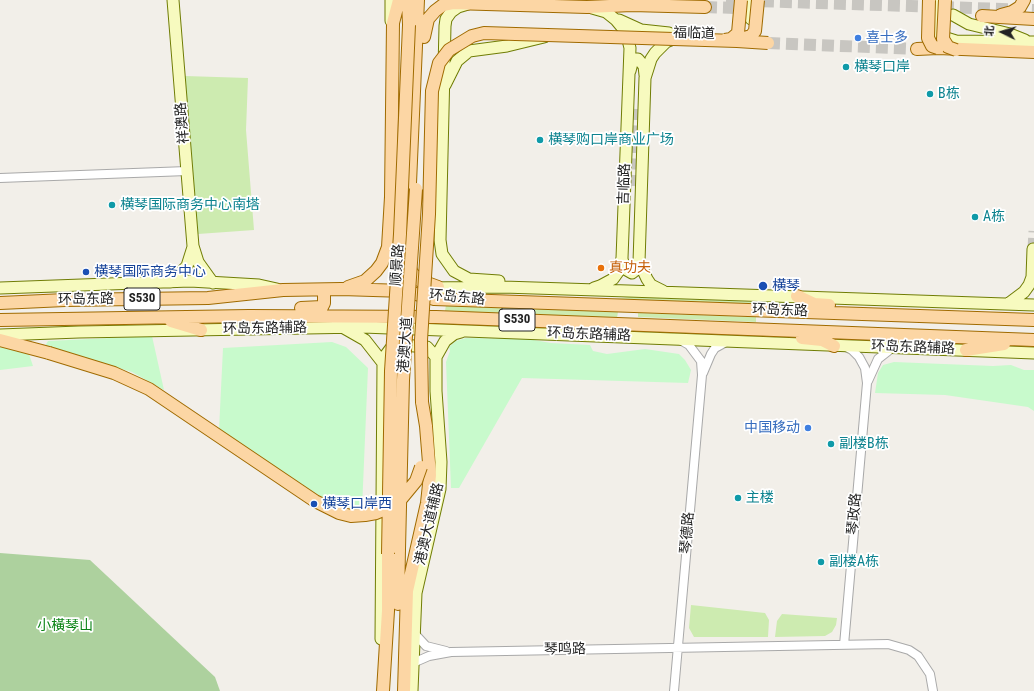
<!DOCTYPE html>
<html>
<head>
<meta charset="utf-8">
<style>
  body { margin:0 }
  #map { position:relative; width:1034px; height:691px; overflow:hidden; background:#f2efe9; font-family:"Roboto Condensed","Noto Sans SC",sans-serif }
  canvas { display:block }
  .north { position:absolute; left:982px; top:12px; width:40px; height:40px; -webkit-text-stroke:3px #fff; paint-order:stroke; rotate:275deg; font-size:11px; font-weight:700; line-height:16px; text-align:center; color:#222 }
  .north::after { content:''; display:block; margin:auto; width:14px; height:18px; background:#222; clip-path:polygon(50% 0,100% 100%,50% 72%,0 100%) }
</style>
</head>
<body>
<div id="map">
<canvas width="1034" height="691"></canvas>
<div class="north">北</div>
</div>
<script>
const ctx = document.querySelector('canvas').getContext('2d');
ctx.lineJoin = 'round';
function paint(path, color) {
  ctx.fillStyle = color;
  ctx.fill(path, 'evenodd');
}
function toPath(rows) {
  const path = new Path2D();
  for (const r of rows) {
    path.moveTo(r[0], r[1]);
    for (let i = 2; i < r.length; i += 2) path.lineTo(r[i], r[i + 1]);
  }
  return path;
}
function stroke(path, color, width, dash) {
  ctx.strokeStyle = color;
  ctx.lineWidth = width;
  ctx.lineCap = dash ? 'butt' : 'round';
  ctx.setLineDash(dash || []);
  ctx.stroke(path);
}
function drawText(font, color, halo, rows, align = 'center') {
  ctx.font = font + ' "Roboto Condensed","Noto Sans SC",sans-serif';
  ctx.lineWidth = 3.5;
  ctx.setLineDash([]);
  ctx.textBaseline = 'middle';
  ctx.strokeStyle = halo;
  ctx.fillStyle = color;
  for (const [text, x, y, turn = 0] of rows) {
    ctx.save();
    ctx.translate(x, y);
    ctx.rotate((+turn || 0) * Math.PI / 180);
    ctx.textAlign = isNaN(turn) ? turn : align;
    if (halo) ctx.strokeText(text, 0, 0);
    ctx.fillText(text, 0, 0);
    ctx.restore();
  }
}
paint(toPath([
  [185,76,248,78,246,130,254,230,198,234],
  [630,297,790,303,802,306,614,299],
  [446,305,618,312,617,318,445,311],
  [638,313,756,317,756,322,638,317],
  [583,329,751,334,751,338,583,332],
  [691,605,765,613,769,620,768,637,694,637,689,628],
  [782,614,837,618,836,625,832,632,825,636,775,637,777,621]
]), '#cdebb0');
paint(toPath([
  [0,553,90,560,215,677,220,691,0,691]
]), '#add19e');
paint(toPath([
  [152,336,164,390,132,372,45,346,48,341],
  [466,338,528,339,551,343,590,345,593,351,607,354,645,349,679,354,685,360,691,370,688,383,522,378,459,488,451,488,446,362,450,351,449,347,456,341],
  [332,342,346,347,368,368,362,509,334,505,219,430,223,348],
  [0,344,29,354,33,366,0,370],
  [894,362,993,366,1011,365,1024,370,1034,370,1034,411,1028,407,945,395,875,393,878,373,883,365]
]), '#c8facc');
stroke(toPath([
  [633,186,637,105],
  [1033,249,1034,231]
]), '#c8c6c1', 11, [11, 5.5]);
stroke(toPath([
  [726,0,1034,10],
  [705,7,736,8],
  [768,43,917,49]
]), '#c8c6c1', 12, [12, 6]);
const street = toPath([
  [0,178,187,171],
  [703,373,711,354,715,348,726,342],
  [868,381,878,359,892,348],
  [414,633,426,646,446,651],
  [844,645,867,383,865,368,859,357,852,350,844,346],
  [413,663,429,656,451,652,888,644,909,650,918,656,930,674,933,691],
  [674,691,702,375,701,361,689,345,680,340]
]);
const secondary = toPath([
  [173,0,193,246,198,262,213,283],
  [936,0,935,26,940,36,956,41,1034,42],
  [468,4,458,7,451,12,446,19,445,26,440,240,442,254,454,271,469,279,499,281],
  [592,8,606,12,616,20,626,32,630,48,622,258,618,272,613,279,600,286,594,288],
  [953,15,969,24,1010,34,1025,40],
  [751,19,752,0],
  [619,20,641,30,669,33],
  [391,21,391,0],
  [630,71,632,63,635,59,638,59,644,66,645,75],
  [445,85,457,61,469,51,507,46,544,37],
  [622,259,625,269,632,273,638,268,639,259],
  [171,282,187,266,193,247],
  [0,288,190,281,259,285,277,289],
  [429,288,503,287,628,291,1034,305],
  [663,291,651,285,647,279,639,262,645,78,651,59,655,53,666,42,676,38],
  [1008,304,1024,292,1029,285,1032,277,1033,249],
  [344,328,365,340,383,363],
  [0,335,79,332,363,327,1034,353],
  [381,639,383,363,385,356,391,348,402,345,427,347,436,357],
  [412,691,416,593,440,489,441,462,436,391,436,357,445,341,454,334,461,332]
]);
const primary = toPath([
  [408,0,409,25],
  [1001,15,1012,12,1020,7,1024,0],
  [982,16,1034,19],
  [424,37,428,19,435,11,443,5,453,3,587,7,632,5,705,7],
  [917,49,938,48,1034,52],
  [408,229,418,0],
  [408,263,412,273,419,280,438,287],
  [348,287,365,281,376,271,382,263,388,247,391,197,393,23,399,0],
  [797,296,814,304,829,305],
  [0,303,65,300,208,298,283,290,341,289,405,291,434,299,1034,320],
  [301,308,322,307,324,303,324,290],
  [0,320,249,316,436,317,1034,340],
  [171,321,201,330],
  [802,338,822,340,834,346],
  [0,340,49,353],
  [966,350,1004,344],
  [398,604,399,549],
  [383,691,388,611,388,554],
  [404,691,407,591,427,503,430,475,426,426,422,402]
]);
stroke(street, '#a9a9a9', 10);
stroke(secondary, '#707d05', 13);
stroke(primary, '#a06b00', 14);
stroke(street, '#fff', 8);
stroke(secondary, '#f7fabf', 11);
stroke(primary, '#fcd6a4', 12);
const primaryBridge = toPath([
  [929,0,928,38,932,46,938,48],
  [945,0,943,39,948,47,956,50],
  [725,40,731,39,738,33,741,0],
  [738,40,751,36,755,31,758,0],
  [49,353,114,373,149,389,315,501,339,513,351,516,365,515,376,513,397,504,416,481,421,467],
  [422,402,421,340,429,214,432,91,439,63,449,50,472,36,484,33,737,41,768,43],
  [399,549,403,380,416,189],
  [388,554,391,371,400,234,409,25]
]);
stroke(primaryBridge, '#a06b00', 14, []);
stroke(primaryBridge, '#fcd6a4', 12);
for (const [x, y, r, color] of [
  [858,38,4,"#3f7fe0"],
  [846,67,4,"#0f9aa8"],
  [930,94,4,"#0f9aa8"],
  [540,140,4,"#0f9aa8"],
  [112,205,4,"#0f9aa8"],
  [975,217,4,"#0f9aa8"],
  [601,268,4,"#e8710a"],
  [86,272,4,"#1a4fb4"],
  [763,286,5,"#1a4fb4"],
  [808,428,4,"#3f7fe0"],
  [831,444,4,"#0f9aa8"],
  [738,498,4,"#0f9aa8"],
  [314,504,4,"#1a4fb4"],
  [821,562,4,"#0f9aa8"]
]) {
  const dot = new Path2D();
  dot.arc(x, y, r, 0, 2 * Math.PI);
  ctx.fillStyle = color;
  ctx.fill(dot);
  stroke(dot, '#fff', 1.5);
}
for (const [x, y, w] of [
  [142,299,36],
  [517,320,36]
]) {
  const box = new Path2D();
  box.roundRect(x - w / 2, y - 11, w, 22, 3);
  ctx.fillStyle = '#fff';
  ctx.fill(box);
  stroke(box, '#222', 1);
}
drawText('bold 13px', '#222', null, [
  ["S530",142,299],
  ["S530",517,320]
]);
drawText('14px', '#222', '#fff', [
  ["福临道",694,34,2],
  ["祥澳路",183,123,-95],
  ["吉临路",625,184,-88],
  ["顺景路",398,265,-86],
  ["环岛东路",457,298,5],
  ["环岛东路",86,300,-1],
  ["环岛东路",780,311,2],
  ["环岛东路辅路",265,329,-1],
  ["环岛东路辅路",589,335,2],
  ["港澳大道",406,345,-86],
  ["环岛东路辅路",913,348,2],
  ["琴政路",855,514,-85],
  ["港澳大道辅路",430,524,-77],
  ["琴德路",688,533,-85],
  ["琴鸣路",565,650,-1]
]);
drawText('14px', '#366cbe', '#fff', [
  ["喜士多",866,38],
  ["中国移动",800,428,"right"]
], 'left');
drawText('14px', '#0d838f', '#fff', [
  ["横琴口岸",854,67],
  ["B栋",938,94],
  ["横琴购口岸商业广场",548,140],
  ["横琴国际商务中心南塔",120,205],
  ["A栋",983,217],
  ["副楼B栋",839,444],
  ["主楼",746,498],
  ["副楼A栋",829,562]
], 'left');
drawText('14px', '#c56008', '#fff', [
  ["真功夫",609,268]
], 'left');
drawText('14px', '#164399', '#fff', [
  ["横琴国际商务中心",94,272],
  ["横琴",772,286],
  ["横琴口岸西",322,504]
], 'left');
drawText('14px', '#0c8416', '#fff', [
  ["小橫琴山",65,626]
]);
</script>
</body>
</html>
